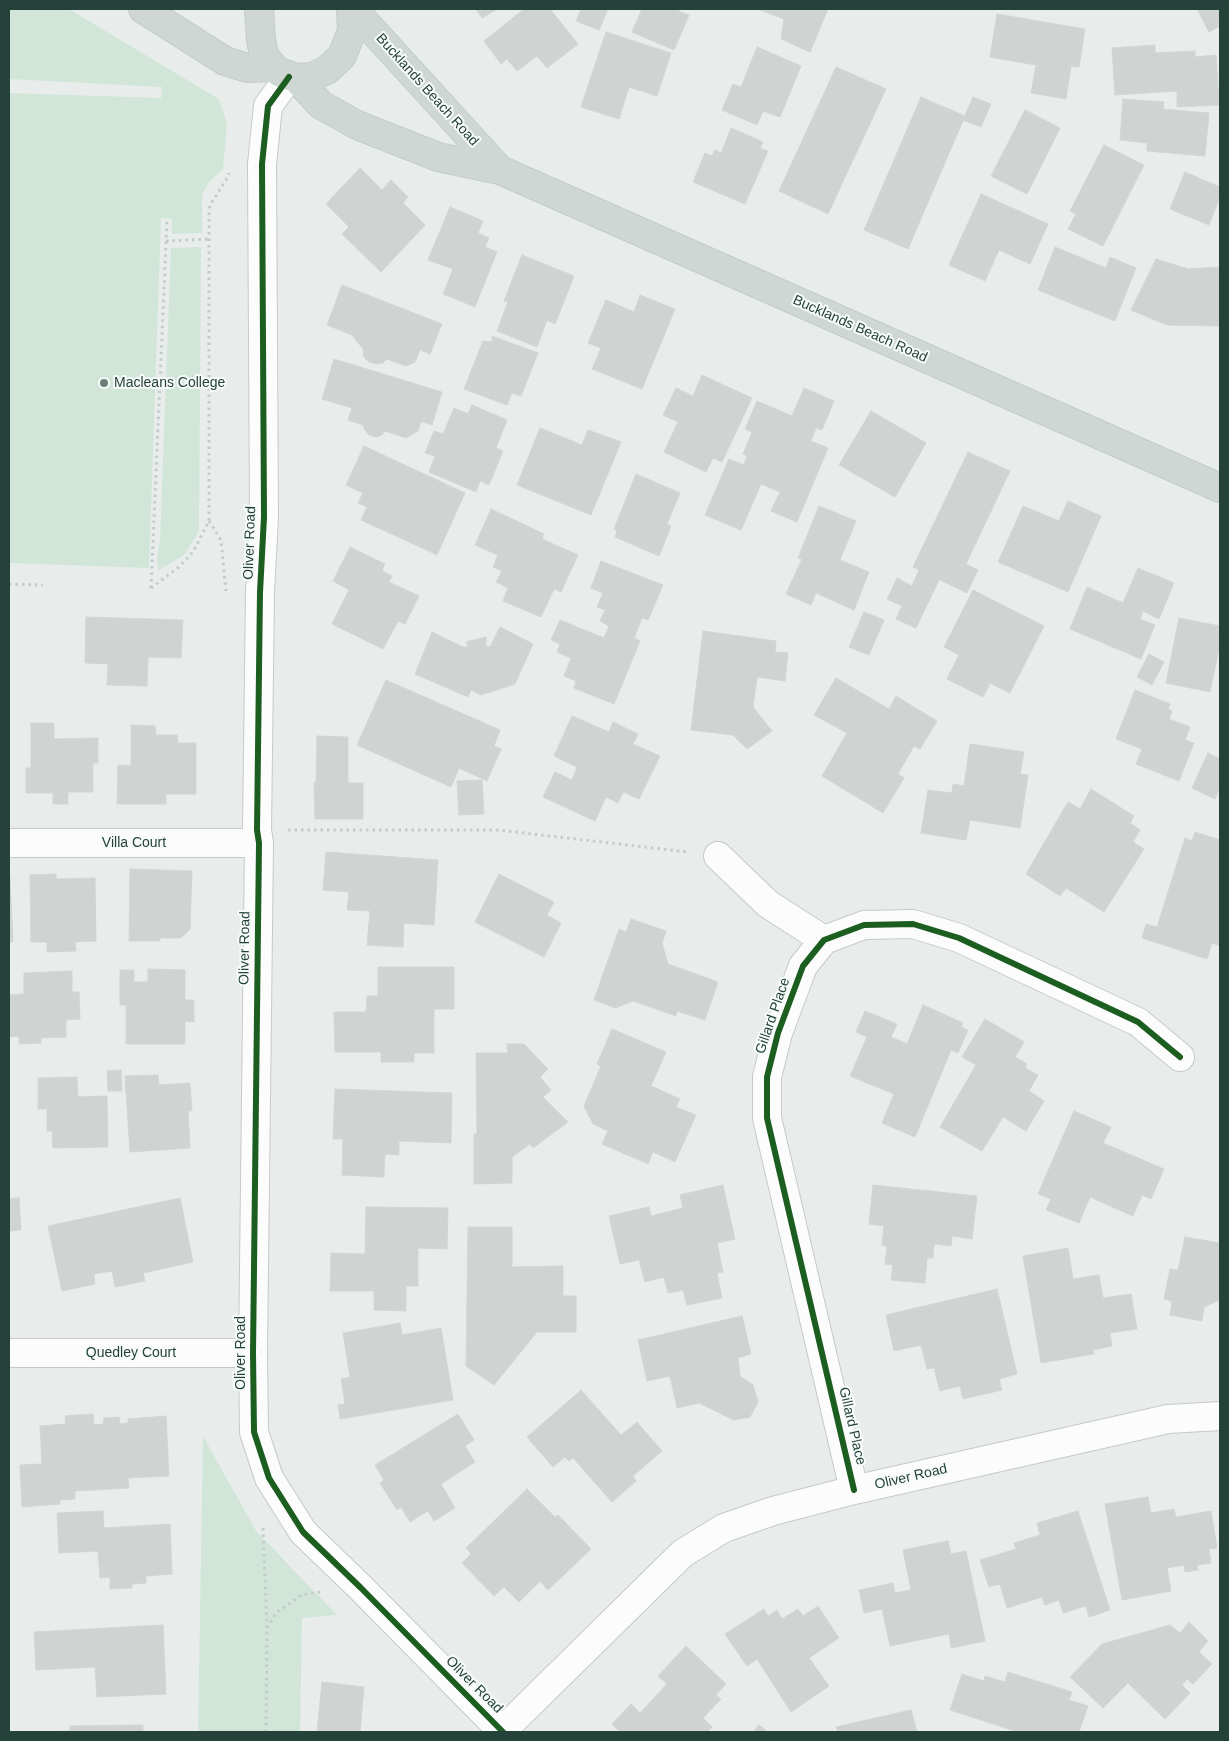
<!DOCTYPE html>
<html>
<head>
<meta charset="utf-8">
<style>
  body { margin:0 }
  #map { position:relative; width:1229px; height:1741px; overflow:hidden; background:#e8edeb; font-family:Arial,sans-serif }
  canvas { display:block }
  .frame { position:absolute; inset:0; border:10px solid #24423a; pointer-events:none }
</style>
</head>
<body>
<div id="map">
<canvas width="1229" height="1741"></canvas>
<div class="frame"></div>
</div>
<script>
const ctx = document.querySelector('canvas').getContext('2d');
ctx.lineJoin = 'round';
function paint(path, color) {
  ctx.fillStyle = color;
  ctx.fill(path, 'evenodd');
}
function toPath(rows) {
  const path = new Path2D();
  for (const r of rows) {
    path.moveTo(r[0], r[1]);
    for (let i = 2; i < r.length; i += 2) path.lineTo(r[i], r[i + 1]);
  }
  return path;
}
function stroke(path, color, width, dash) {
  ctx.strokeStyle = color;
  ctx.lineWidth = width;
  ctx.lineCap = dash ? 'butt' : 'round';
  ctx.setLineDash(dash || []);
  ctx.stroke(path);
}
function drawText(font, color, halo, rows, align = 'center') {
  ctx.font = font + ' Arial,sans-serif';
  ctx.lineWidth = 4;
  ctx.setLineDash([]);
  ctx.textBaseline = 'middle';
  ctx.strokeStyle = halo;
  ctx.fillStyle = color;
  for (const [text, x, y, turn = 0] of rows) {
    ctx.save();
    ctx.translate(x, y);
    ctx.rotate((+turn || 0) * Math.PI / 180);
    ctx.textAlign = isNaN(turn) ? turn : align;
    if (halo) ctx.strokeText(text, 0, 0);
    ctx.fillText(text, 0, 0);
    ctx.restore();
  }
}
paint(toPath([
  [9,9,69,9,219,99,227,123,223,169,209,182,202,195,202,233,172,234,172,219,161,218,149,568,9,563,9,93,161,98,162,87,9,79],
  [201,247,199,531,185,554,158,571,157,558,160,540,171,248],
  [203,1436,256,1531,337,1615,302,1618,300,1732,198,1732]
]), '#d1e6d8');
const building = toPath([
  [476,9,497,9,482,18,476,9],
  [524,9,550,9,578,44,547,68,537,56,517,71,507,59,501,64,484,41,524,9],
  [581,9,608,9,599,30,576,21,581,9],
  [642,9,674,9,689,15,674,50,632,32,642,9],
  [758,9,828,9,810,52,781,39,784,19,758,9],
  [1197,9,1220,9,1220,26,1209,32,1197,9],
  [997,14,1085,29,1079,67,1071,66,1066,99,1031,93,1036,65,990,57,997,14],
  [606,32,671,53,657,96,629,87,619,119,581,107,606,32],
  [1155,45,1155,53,1195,51,1195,57,1216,55,1219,105,1177,107,1177,91,1115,95,1112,48,1155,45],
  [757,47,801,66,780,117,763,111,757,125,722,110,733,84,741,87,757,47],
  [836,67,886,89,828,214,779,191,836,67],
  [921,97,965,116,908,249,864,230,921,97],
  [973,97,991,104,981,127,963,120,973,97],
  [1123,99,1164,102,1163,109,1209,113,1205,156,1147,151,1147,143,1120,140,1123,99],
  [1025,110,1060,128,1027,194,991,176,1025,110],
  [731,128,763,142,760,148,768,151,745,204,693,182,705,153,712,156,715,150,721,153,731,128],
  [1104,145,1144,165,1103,246,1068,229,1076,214,1070,211,1104,145],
  [360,168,382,190,391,180,408,197,403,203,425,225,381,272,342,234,349,227,326,204,360,168],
  [1185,172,1220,187,1220,197,1209,225,1170,209,1185,172],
  [981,194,1048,224,1030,264,999,250,985,281,949,265,981,194],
  [450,207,483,221,478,233,489,238,485,247,497,252,475,307,443,294,453,269,428,260,450,207],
  [1055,247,1106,268,1110,257,1136,268,1115,321,1038,290,1055,247],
  [522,255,574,276,555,324,547,320,537,347,497,331,508,302,504,301,522,255],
  [1156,259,1188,269,1219,267,1220,326,1167,325,1131,310,1156,259],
  [342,285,442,324,430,354,420,350,415,362,406,366,387,359,383,363,376,364,369,362,364,357,363,349,352,335,327,325,342,285],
  [640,295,675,309,642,389,592,369,601,348,588,343,606,300,634,312,640,295],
  [492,336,538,353,521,396,512,393,507,405,464,389,483,341,492,342,492,336],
  [334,359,442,392,432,425,421,421,418,431,406,438,385,431,382,435,376,437,369,435,365,430,363,425,348,420,352,408,322,399,334,359],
  [702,375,752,398,722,462,713,458,706,472,664,452,678,422,663,415,676,388,693,396,702,375],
  [804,388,834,401,822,430,816,428,811,441,828,448,797,522,771,511,780,492,761,484,741,530,705,515,729,459,744,465,747,456,743,454,752,432,745,429,757,401,792,416,804,388],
  [472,405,507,420,496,448,503,451,489,485,480,481,476,492,429,472,435,456,425,453,434,431,443,434,454,408,468,414,472,405],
  [871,411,926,443,895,497,839,465,871,411],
  [540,428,582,445,588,430,621,442,591,515,517,485,540,428],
  [364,446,465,493,437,555,361,520,367,507,358,503,363,493,346,485,364,446],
  [968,452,1010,471,966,564,978,570,967,593,913,567,968,452],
  [636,474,680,493,667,524,671,526,659,556,615,537,617,530,614,529,636,474],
  [1068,501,1101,516,1068,592,998,562,1023,506,1059,521,1068,501],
  [819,506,856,521,840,560,869,572,854,610,816,593,811,605,786,594,802,559,798,558,819,506],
  [491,509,544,534,542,539,578,555,561,592,554,589,541,617,503,601,508,588,496,582,502,571,493,567,498,555,475,545,491,509],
  [350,547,385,564,382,571,392,576,389,582,419,596,405,624,398,621,383,649,332,624,349,590,333,581,350,547],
  [601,561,663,585,648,620,642,618,634,638,640,641,614,704,574,688,576,681,564,676,571,658,557,652,560,644,551,640,560,620,604,638,609,626,600,621,605,610,597,607,603,593,591,588,601,561],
  [1138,568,1174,583,1159,619,1143,611,1140,619,1155,625,1141,659,1070,629,1087,587,1123,603,1138,568],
  [919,570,939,580,916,628,896,619,902,606,887,599,897,578,912,586,919,570],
  [973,590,1044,626,1010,693,990,683,983,697,947,679,959,655,944,647,973,590],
  [864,612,884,620,869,655,849,647,864,612],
  [86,617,183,620,181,658,148,657,147,686,107,685,108,664,85,663,86,617],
  [1179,618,1220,626,1220,644,1210,692,1166,683,1179,618],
  [500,627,533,644,515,684,481,695,471,690,468,697,415,674,432,632,463,647,468,647,466,642,486,637,486,646,490,647,500,627],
  [703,631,776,641,775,652,788,653,785,681,757,677,753,707,772,731,747,749,733,735,691,730,703,631],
  [1149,654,1164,662,1152,685,1137,677,1149,654],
  [836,678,889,709,896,696,937,721,920,749,914,746,898,774,904,778,883,813,822,776,847,733,814,715,836,678],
  [386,680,500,730,494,746,501,749,487,781,459,768,451,787,357,745,386,680],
  [1135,690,1170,704,1168,709,1172,711,1169,719,1190,727,1185,740,1194,743,1179,781,1136,764,1142,749,1116,739,1135,690],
  [572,716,609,732,613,722,638,734,633,744,660,756,639,799,623,792,618,803,606,797,595,821,543,797,555,772,572,780,577,767,554,756,572,716],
  [31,723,54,723,54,739,98,738,98,763,93,763,93,792,68,792,68,804,53,804,53,793,26,793,26,768,31,768,31,723],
  [131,725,155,726,156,735,177,735,178,743,196,743,196,794,166,794,166,804,117,804,118,765,131,766,131,725],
  [317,736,348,737,348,783,316,783,317,736],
  [970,744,1024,752,1020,774,1028,775,1020,828,970,820,966,840,921,833,928,790,952,793,953,784,964,786,970,744],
  [1208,753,1220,759,1220,787,1215,799,1192,788,1208,753],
  [482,780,484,814,459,815,457,781,482,780],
  [314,783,363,783,363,819,315,819,314,783],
  [1091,789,1134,816,1130,823,1140,830,1133,842,1144,849,1104,912,1066,888,1060,896,1026,874,1068,802,1080,809,1091,789],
  [1195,832,1220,840,1220,946,1212,943,1207,959,1142,938,1146,924,1157,927,1185,838,1192,841,1195,832],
  [326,852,438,860,434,925,404,923,403,947,367,945,370,911,347,910,349,892,323,890,326,852],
  [130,869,192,871,190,929,181,938,160,938,160,941,129,941,130,869],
  [56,874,56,879,95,878,96,941,75,942,76,951,47,952,47,942,31,942,30,875,56,874],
  [499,874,554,902,547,915,561,923,544,957,475,922,499,874],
  [9,877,10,877,13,942,9,942,9,877],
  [631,919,666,931,662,943,668,964,718,982,705,1020,677,1011,676,1016,633,1001,615,1008,594,1000,619,929,626,932,631,919],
  [378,967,454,967,454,1009,434,1009,434,1053,414,1053,414,1062,381,1062,381,1052,335,1052,334,1012,366,1012,367,996,378,996,378,967],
  [148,969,185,970,185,1000,194,1000,194,1022,185,1021,185,1044,126,1044,126,1005,120,1005,120,970,134,970,134,982,148,982,148,969],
  [72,971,72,992,79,992,80,1019,66,1020,66,1037,41,1038,41,1043,19,1044,19,1036,9,1037,9,995,24,994,24,973,72,971],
  [923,1005,963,1023,961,1027,968,1030,958,1053,951,1050,915,1137,882,1123,894,1094,850,1076,867,1037,856,1032,865,1011,897,1024,891,1037,907,1044,923,1005],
  [985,1019,1024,1042,1015,1057,1027,1064,1025,1068,1038,1075,1029,1091,1044,1101,1026,1131,1003,1117,982,1151,940,1127,976,1065,962,1057,985,1019],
  [612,1029,666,1052,651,1086,680,1099,676,1107,696,1115,675,1162,653,1152,648,1164,602,1144,608,1131,593,1124,584,1106,601,1066,597,1064,612,1029],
  [507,1044,524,1044,548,1069,540,1077,551,1090,543,1097,568,1122,533,1148,530,1144,512,1157,512,1183,474,1184,474,1134,477,1134,476,1053,508,1053,507,1044],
  [121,1070,122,1091,108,1091,107,1071,121,1070],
  [158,1075,159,1085,190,1083,192,1111,188,1111,190,1148,130,1152,125,1076,158,1075],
  [77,1077,78,1097,107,1096,108,1147,53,1148,52,1131,47,1131,47,1109,38,1109,38,1078,77,1077],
  [335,1089,452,1093,451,1143,399,1141,399,1155,385,1154,384,1177,342,1175,343,1139,333,1139,335,1089],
  [1074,1111,1111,1127,1103,1143,1164,1169,1151,1199,1142,1195,1133,1216,1090,1197,1079,1223,1046,1210,1051,1199,1038,1194,1074,1111],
  [723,1185,735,1239,717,1243,723,1272,717,1273,722,1298,687,1305,683,1290,668,1293,664,1277,645,1282,639,1260,620,1264,609,1216,649,1207,651,1216,683,1208,680,1195,723,1185],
  [873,1185,977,1196,972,1239,952,1236,951,1246,934,1244,933,1258,927,1258,925,1283,891,1280,893,1265,885,1264,887,1246,882,1245,884,1226,869,1224,873,1185],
  [19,1198,21,1230,9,1231,9,1199,19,1198],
  [180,1198,193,1262,143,1273,145,1281,115,1287,112,1271,94,1274,95,1284,62,1291,48,1226,180,1198],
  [366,1207,448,1208,447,1249,418,1248,418,1286,406,1286,406,1311,374,1310,374,1291,330,1291,331,1253,365,1254,366,1207],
  [468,1227,512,1227,512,1267,563,1266,563,1296,576,1296,576,1332,537,1332,494,1385,466,1366,468,1227],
  [1185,1237,1220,1243,1220,1300,1204,1307,1202,1321,1170,1315,1172,1301,1164,1299,1170,1269,1178,1270,1185,1237],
  [1068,1248,1073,1279,1099,1275,1103,1298,1131,1294,1137,1329,1110,1333,1112,1346,1093,1350,1094,1354,1041,1363,1023,1256,1068,1248],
  [997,1289,1017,1374,999,1379,1002,1390,963,1399,960,1386,940,1391,934,1368,927,1369,921,1345,894,1351,886,1315,997,1289],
  [742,1316,751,1354,738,1358,740,1376,753,1385,758,1402,750,1417,734,1420,699,1403,677,1408,670,1376,647,1381,638,1340,742,1316],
  [400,1323,402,1335,441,1328,453,1400,340,1419,338,1405,345,1404,341,1379,350,1377,343,1333,400,1323],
  [581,1390,621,1435,637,1422,662,1451,633,1476,636,1481,612,1502,573,1458,569,1461,565,1457,553,1467,527,1437,581,1390],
  [93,1414,94,1425,103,1424,104,1418,119,1417,120,1424,128,1423,128,1419,166,1416,169,1476,128,1478,129,1488,75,1491,75,1499,60,1500,60,1504,22,1507,20,1465,42,1464,40,1426,66,1424,65,1416,93,1414],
  [458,1414,474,1440,465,1446,475,1462,441,1484,455,1508,434,1521,428,1511,410,1522,401,1507,397,1510,380,1483,384,1480,375,1465,458,1414],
  [527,1489,555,1517,558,1515,591,1549,548,1590,540,1581,519,1602,504,1587,494,1596,462,1563,471,1554,466,1548,527,1489],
  [1148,1497,1151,1513,1174,1509,1176,1517,1211,1511,1217,1548,1209,1549,1211,1563,1197,1565,1198,1570,1185,1572,1184,1565,1167,1568,1171,1591,1122,1600,1105,1504,1148,1497],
  [103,1511,104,1528,170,1524,172,1574,146,1576,146,1583,132,1584,132,1588,110,1589,110,1577,100,1578,98,1551,59,1553,57,1513,103,1511],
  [1078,1511,1110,1610,1089,1617,1086,1606,1063,1613,1059,1600,1045,1605,1042,1597,1007,1608,1000,1584,989,1587,980,1560,1016,1549,1014,1543,1040,1535,1037,1523,1078,1511],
  [948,1541,951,1554,966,1551,985,1641,951,1648,949,1634,890,1646,882,1609,864,1613,859,1590,893,1583,895,1593,911,1590,903,1550,948,1541],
  [818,1606,839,1638,809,1658,829,1686,791,1712,757,1659,747,1666,725,1634,764,1609,768,1616,777,1610,782,1619,798,1609,803,1616,818,1606],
  [1189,1622,1208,1641,1199,1652,1212,1664,1193,1684,1187,1679,1182,1685,1190,1693,1165,1719,1128,1683,1103,1708,1070,1677,1102,1644,1170,1625,1180,1633,1189,1622],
  [163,1625,166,1694,97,1697,95,1667,36,1670,34,1632,163,1625],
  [686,1646,726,1684,716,1695,721,1699,703,1718,712,1727,707,1732,620,1732,612,1724,631,1704,640,1713,667,1684,658,1676,686,1646],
  [1008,1672,1072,1692,1069,1700,1088,1706,1079,1732,1018,1732,950,1710,962,1674,984,1681,985,1676,1005,1682,1008,1672],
  [322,1682,364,1687,360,1732,317,1732,322,1682],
  [911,1710,917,1732,838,1732,836,1727,911,1710],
  [143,1725,143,1732,40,1732,70,1731,70,1726,143,1725],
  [759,1725,768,1732,753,1732,759,1725]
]);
paint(building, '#cfd4d2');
stroke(building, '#d1d6d4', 1);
const minor = toPath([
  [289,77,268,106,262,164,264,517,260,592,257,830,259,843,253,1353,254,1432,269,1478,303,1532,361,1588,503,1732],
  [9,843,259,843],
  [718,856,768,904,824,940],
  [9,1353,253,1353],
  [854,1490,767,1118,767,1077,778,1033,803,966,824,940,864,925,913,924,959,938,1138,1022,1180,1057],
  [502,1731,683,1553,724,1528,773,1511,854,1490,1168,1419,1220,1416]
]);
const major = toPath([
  [143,9,225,61,247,68,273,67],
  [259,9,261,40,264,55,273,67,279,72,296,78,312,77,327,70,342,56,352,31,351,9],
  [353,9,500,170],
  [296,78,321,105,357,125,438,157,500,170,1220,488]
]);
stroke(minor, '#c5cac8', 30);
stroke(major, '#c3ccc9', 30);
stroke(toPath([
  [166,241,209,239],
  [209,521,221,540,226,591],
  [9,584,43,585],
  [151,588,179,567,193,552,209,521,209,213,210,205,226,180,229,173],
  [151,588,167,221],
  [288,830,499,830,688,852],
  [263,1528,267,1628,266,1732],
  [267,1628,276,1613,301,1595,321,1592]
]), '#c3ccca', 3, [2.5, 4]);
stroke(minor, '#fcfcfc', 28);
stroke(major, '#cfd7d5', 28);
stroke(toPath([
  [289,77,268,106,262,164,264,517,260,592,257,830,259,843,253,1353,254,1432,269,1478,303,1532,361,1588,503,1732],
  [854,1490,767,1118,767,1077,778,1033,803,966,824,940,864,925,913,924,959,938,1138,1022,1180,1057]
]), '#1b5e20', 6);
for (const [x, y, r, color] of [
  [104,383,5,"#697e78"]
]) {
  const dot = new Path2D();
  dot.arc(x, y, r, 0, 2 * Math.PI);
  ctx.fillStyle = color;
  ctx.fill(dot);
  stroke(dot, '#f7fbf9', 2);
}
drawText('14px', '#24423a', '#f7fbf9', [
  ["Bucklands Beach Road",427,90,48],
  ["Bucklands Beach Road",860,329,24],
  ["Oliver Road",250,543,-88],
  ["Villa Court",134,843],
  ["Oliver Road",245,948,-89],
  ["Gillard Place",773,1016,-71],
  ["Quedley Court",131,1353],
  ["Oliver Road",241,1353,-90],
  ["Gillard Place",852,1426,77],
  ["Oliver Road",911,1477,-13],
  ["Oliver Road",474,1685,45]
]);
drawText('14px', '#24423a', '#f7fbf9', [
  ["Macleans College",114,383]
], 'left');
</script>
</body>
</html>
